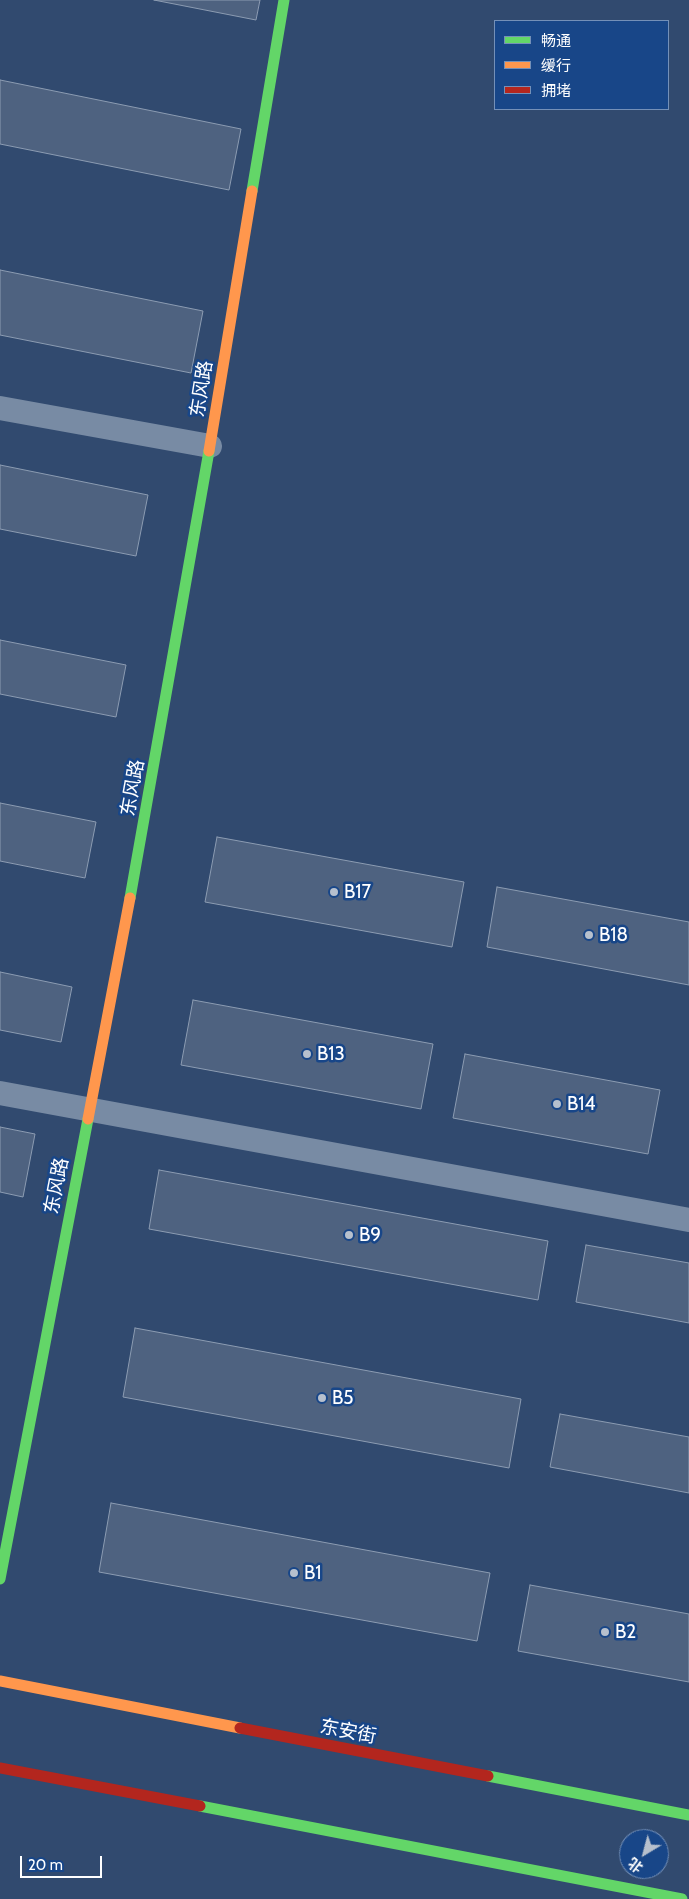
<!DOCTYPE html>
<html>
<head>
<meta charset="utf-8">
<style>
  body { margin:0 }
  #map { position:relative; width:689px; height:1899px; overflow:hidden; background:#314a6f; font-family:Cabin,"Noto Sans SC",sans-serif }
  canvas { display:block }
  .legend { position:absolute; left:494px; top:20px; width:175px; height:90px; box-sizing:border-box; background:#184688; border:1px solid #7490b8; margin:0; padding:6px 9px; list-style:none; font-size:15px; color:#fff }
  .legend li { display:flex; align-items:center; gap:10px; height:25px }
  .legend b { width:25px; border:1px solid #7490b8 }
  .north { position:absolute; left:619px; top:1829px; width:50px; height:50px; box-sizing:border-box; background:#184688; border:1px solid #7490b8; border-radius:50%; rotate:217deg; font-size:14px; font-weight:700; line-height:20px; text-align:center; color:#fff }
  .north::after { content:''; display:block; margin:auto; width:18px; height:22px; background:#b7c0cd; clip-path:polygon(50% 0,100% 100%,50% 72%,0 100%) }
  .scale { position:absolute; left:20px; top:1856px; width:82px; height:22px; box-sizing:border-box; border:2px solid #fff; border-top:0; padding-left:6px; font-size:15px; line-height:18px; white-space:nowrap; color:#fff; -webkit-text-stroke:4px #184688; paint-order:stroke }
</style>
</head>
<body>
<div id="map">
<canvas width="689" height="1899"></canvas>
<ul class="legend">
<li><b style="height:6px;background:#63d668"></b>畅通</li>
<li><b style="height:6px;background:#ff974d"></b>缓行</li>
<li><b style="height:6px;background:#b3261e"></b>拥堵</li>
</ul>
<div class="north">北</div>
<div class="scale">20 m</div>
</div>
<script>
const ctx = document.querySelector('canvas').getContext('2d');
ctx.lineJoin = 'round';
function paint(path, color) {
  ctx.fillStyle = color;
  ctx.fill(path, 'evenodd');
}
function toPath(rows) {
  const path = new Path2D();
  for (const r of rows) {
    path.moveTo(r[0], r[1]);
    for (let i = 2; i < r.length; i += 2) path.lineTo(r[i], r[i + 1]);
  }
  return path;
}
function stroke(path, color, width, dash) {
  ctx.strokeStyle = color;
  ctx.lineWidth = width;
  ctx.lineCap = dash ? 'butt' : 'round';
  ctx.setLineDash(dash || []);
  ctx.stroke(path);
}
function drawText(font, color, halo, rows, align = 'center') {
  ctx.font = font + ' Cabin,"Noto Sans SC",sans-serif';
  ctx.lineWidth = 5;
  ctx.setLineDash([]);
  ctx.textBaseline = 'middle';
  ctx.strokeStyle = halo;
  ctx.fillStyle = color;
  for (const [text, x, y, turn = 0] of rows) {
    ctx.save();
    ctx.translate(x, y);
    ctx.rotate((+turn || 0) * Math.PI / 180);
    ctx.textAlign = isNaN(turn) ? turn : align;
    if (halo) ctx.strokeText(text, 0, 0);
    ctx.fillText(text, 0, 0);
    ctx.restore();
  }
}
const building = toPath([
  [154,0,260,0,256,20,154,0],
  [0,80,241,129,229,190,0,144,0,80],
  [0,270,203,311,191,373,0,335,0,270],
  [0,465,148,495,136,556,0,529,0,465],
  [0,640,126,665,116,717,0,694,0,640],
  [0,803,96,822,85,878,0,861,0,803],
  [217,837,464,882,452,947,205,902,217,837],
  [497,887,689,922,689,985,487,947,497,887],
  [0,972,72,987,61,1042,0,1030,0,972],
  [193,1000,433,1044,421,1109,181,1065,193,1000],
  [465,1054,660,1090,648,1154,453,1118,465,1054],
  [0,1127,35,1134,23,1197,0,1192,0,1127],
  [159,1170,548,1241,538,1300,149,1229,159,1170],
  [586,1245,689,1263,689,1323,576,1302,586,1245],
  [135,1328,521,1399,509,1468,123,1397,135,1328],
  [560,1414,689,1437,689,1493,550,1467,560,1414],
  [111,1503,490,1573,477,1641,99,1572,111,1503],
  [530,1585,689,1614,689,1682,518,1651,530,1585]
]);
paint(building, '#4e6280');
stroke(building, '#8c9cb2', 1);
stroke(toPath([
  [0,408,210,446],
  [0,1093,689,1220]
]), '#788ba4', 24);
stroke(toPath([
  [252,191,284,0],
  [130,898,209,451],
  [0,1579,88,1119],
  [488,1776,689,1815],
  [200,1806,682,1899]
]), '#63d668', 11);
stroke(toPath([
  [209,451,252,191],
  [88,1119,130,898],
  [0,1681,240,1728]
]), '#ff974d', 11);
stroke(toPath([
  [240,1728,488,1776],
  [0,1768,200,1806]
]), '#b3261e', 11);
for (const [x, y, r, color] of [
  [334,892,5,"#b7c0cd"],
  [589,935,5,"#b7c0cd"],
  [307,1054,5,"#b7c0cd"],
  [557,1104,5,"#b7c0cd"],
  [349,1235,5,"#b7c0cd"],
  [322,1398,5,"#b7c0cd"],
  [294,1573,5,"#b7c0cd"],
  [605,1632,5,"#b7c0cd"]
]) {
  const dot = new Path2D();
  dot.arc(x, y, r, 0, 2 * Math.PI);
  ctx.fillStyle = color;
  ctx.fill(dot);
  stroke(dot, '#184688', 2);
}
drawText('19px', '#fff', '#184688', [
  ["东风路",202,389,-81],
  ["东风路",133,788,-80],
  ["东风路",57,1186,-79],
  ["东安街",348,1732,11]
]);
drawText('19px', '#fff', '#184688', [
  ["B17",344,892],
  ["B18",599,935],
  ["B13",317,1054],
  ["B14",567,1104],
  ["B9",359,1235],
  ["B5",332,1398],
  ["B1",304,1573],
  ["B2",615,1632]
], 'left');
</script>
</body>
</html>
